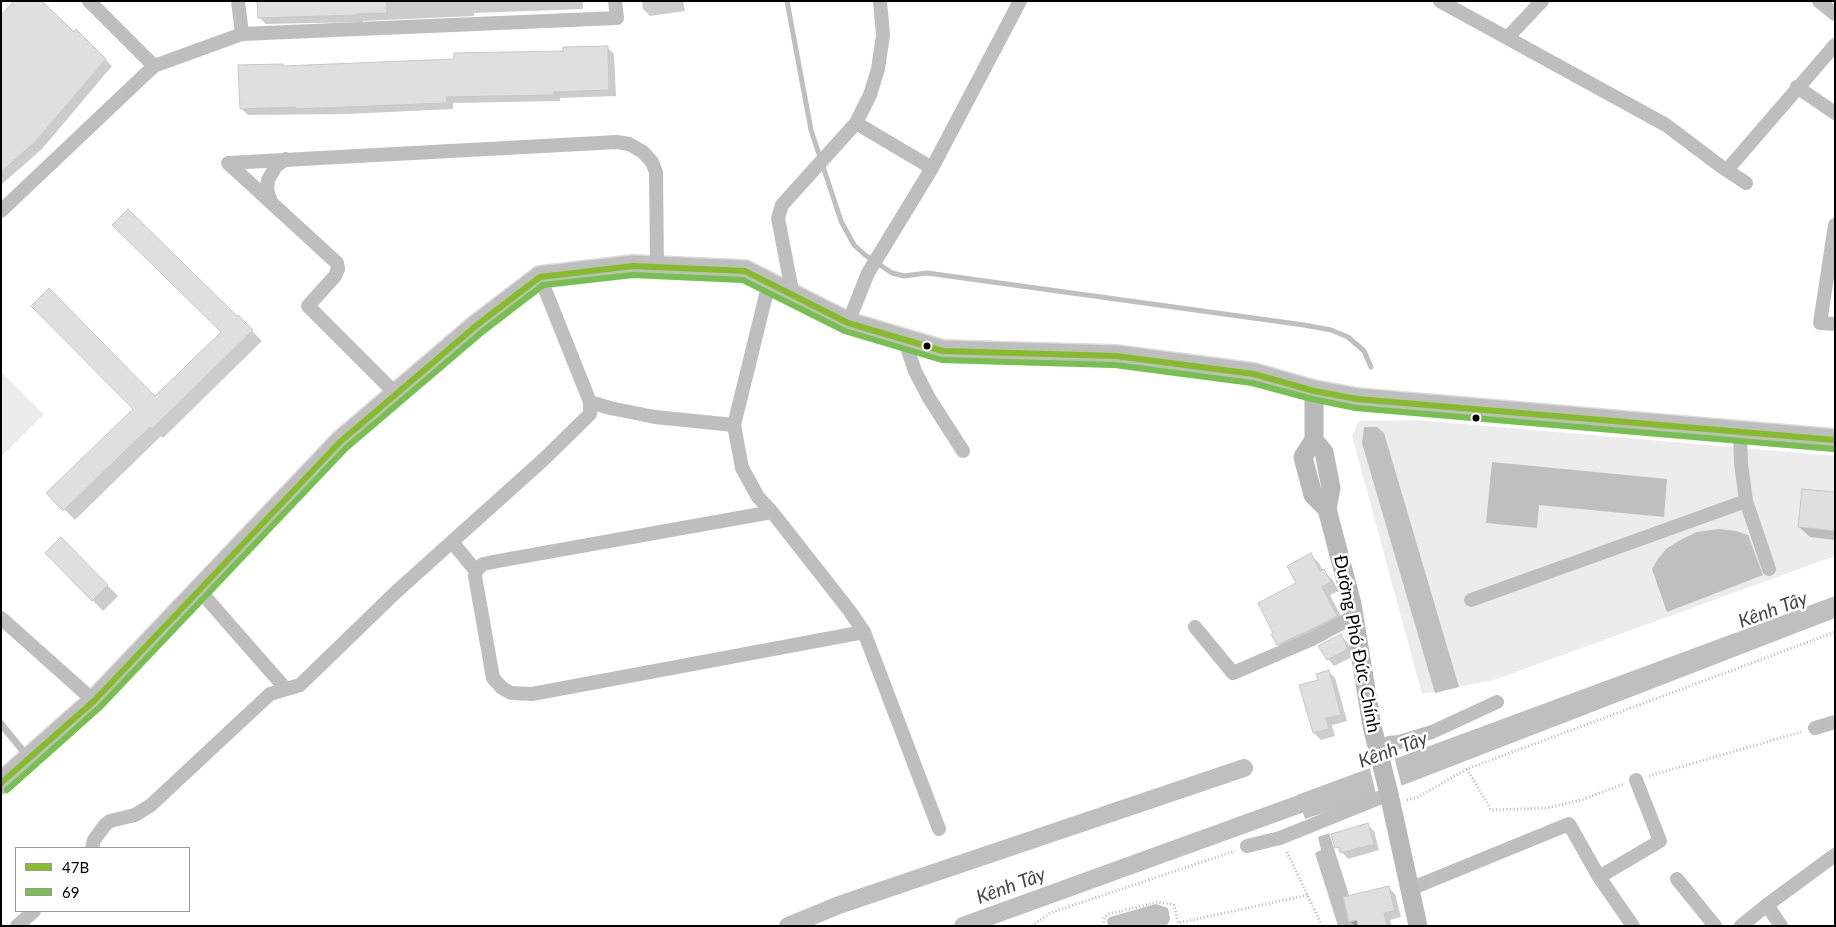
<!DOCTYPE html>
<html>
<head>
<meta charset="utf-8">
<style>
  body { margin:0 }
  #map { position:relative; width:1836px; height:927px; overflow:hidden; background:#fff; font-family:Lato,sans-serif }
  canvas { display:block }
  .frame { position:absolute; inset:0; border:2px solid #000; pointer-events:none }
  .legend { position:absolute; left:15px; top:847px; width:175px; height:65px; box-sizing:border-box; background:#fff; border:1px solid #999; margin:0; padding:6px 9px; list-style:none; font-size:15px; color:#000 }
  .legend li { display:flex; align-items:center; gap:10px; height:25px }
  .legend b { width:25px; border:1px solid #999 }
</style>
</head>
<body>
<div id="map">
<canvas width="1836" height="927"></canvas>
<div class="frame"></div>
<ul class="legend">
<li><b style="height:6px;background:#85bc2a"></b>47B</li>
<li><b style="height:6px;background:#76c04d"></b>69</li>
</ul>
</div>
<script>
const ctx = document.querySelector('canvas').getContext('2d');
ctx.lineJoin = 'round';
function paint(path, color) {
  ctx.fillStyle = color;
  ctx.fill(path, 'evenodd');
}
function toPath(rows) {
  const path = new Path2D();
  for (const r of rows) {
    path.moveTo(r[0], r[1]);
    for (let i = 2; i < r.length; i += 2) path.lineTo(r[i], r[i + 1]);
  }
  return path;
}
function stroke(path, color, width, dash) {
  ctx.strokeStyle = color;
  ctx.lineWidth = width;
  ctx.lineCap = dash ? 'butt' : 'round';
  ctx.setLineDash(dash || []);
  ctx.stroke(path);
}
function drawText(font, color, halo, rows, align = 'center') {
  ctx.font = font + ' Lato,sans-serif';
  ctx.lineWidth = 5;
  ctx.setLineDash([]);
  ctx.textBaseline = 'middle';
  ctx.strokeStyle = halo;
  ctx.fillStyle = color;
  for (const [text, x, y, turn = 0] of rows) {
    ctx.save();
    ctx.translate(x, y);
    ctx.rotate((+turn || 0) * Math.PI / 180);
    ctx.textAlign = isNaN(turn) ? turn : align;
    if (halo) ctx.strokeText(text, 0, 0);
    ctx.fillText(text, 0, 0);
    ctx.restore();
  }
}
paint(toPath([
  [1,372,44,414,1,457],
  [1417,420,1835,456,1835,556,1494,680,1422,694,1352,436,1359,421]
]), '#ececec');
paint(toPath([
  [1364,427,1377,427,1384,433,1459,687,1435,693,1362,443],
  [1492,462,1667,479,1664,517,1539,505,1537,528,1486,523],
  [1719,529,1736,531,1748,535,1763,575,1667,612,1652,569,1657,560,1666,549,1682,539,1697,532],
  [1835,596,1835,618,1375,796,1305,819,1297,795],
  [1329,833,1349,895,1343,897,1349,921,1357,920,1358,926,1338,926,1315,853,1321,850,1318,837],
  [1156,904,1168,908,1170,919,1168,924,1162,926,1108,926,1107,920,1110,917]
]), '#bfbfbf');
paint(toPath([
  [1394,756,1402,788,1377,798,1369,765]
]), '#fff');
paint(toPath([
  [258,1,583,1,583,9,474,13,474,16,363,21,363,22,266,24,259,17],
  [642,1,683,1,685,11,650,16,643,9],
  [1,17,74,34,76,31,112,66,42,149,1,185],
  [607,47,614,54,616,96,560,98,560,101,453,103,453,109,348,114,248,115,241,108,282,65,284,67,455,60],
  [238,317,262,341,163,438,161,436,75,520,48,493,155,398],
  [1835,494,1835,540,1810,537,1799,527],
  [61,539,118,596,103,611,47,553],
  [1310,554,1319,563,1323,571,1332,579,1339,591,1330,595,1345,624,1287,652,1278,644,1298,584],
  [1340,635,1347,642,1354,656,1334,666,1328,659],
  [1329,672,1335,678,1347,721,1332,725,1335,736,1321,740,1314,733,1301,686,1320,681],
  [1368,825,1374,831,1379,850,1348,859,1337,847],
  [1388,887,1395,894,1401,917,1390,920,1392,926,1355,926,1350,921]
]), '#0003');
stroke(toPath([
  [787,1,811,130,841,221,854,245,865,255,892,273,904,276,927,273,1304,325,1331,330,1348,337,1364,351,1371,367]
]), '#bfbfbf', 5);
stroke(toPath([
  [788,926,839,905,1244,768],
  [963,926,1322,796]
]), '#bfbfbf', 18);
const building = toPath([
  [14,1,42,1,74,32,76,29,106,59,35,142,1,172,1,15,14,1],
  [257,1,386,1,387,13,357,14,357,15,258,18,257,1],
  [608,46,609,90,554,92,554,95,446,97,447,103,295,109,295,107,240,109,238,65,283,64,283,66,454,59,454,53,563,51,563,47,608,46],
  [128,209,237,316,238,315,253,330,152,429,150,427,63,511,46,493,133,409,31,306,49,288,155,396,221,332,112,225,128,209],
  [1802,489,1835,492,1835,531,1798,527,1802,489],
  [61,537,108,585,92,601,45,553,61,537],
  [1311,553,1320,571,1324,569,1331,582,1322,587,1337,616,1308,631,1277,645,1271,634,1273,633,1258,603,1296,583,1287,566,1311,553],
  [1341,634,1348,649,1327,660,1318,646,1341,634],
  [1329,670,1341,715,1326,718,1329,729,1313,733,1299,685,1318,680,1316,674,1329,670],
  [1368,823,1374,844,1340,853,1339,847,1335,848,1331,834,1368,823],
  [1389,886,1395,911,1384,913,1387,926,1358,926,1357,920,1349,922,1343,897,1389,886]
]);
paint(building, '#dfdfdf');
stroke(building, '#c7c7c7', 1);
const primary = toPath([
  [1,783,94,701,340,442,477,325,540,277,633,266,745,271,848,323,943,351,1116,356,1254,374,1314,391,1357,399,1835,440]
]);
stroke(primary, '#dbdbdb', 24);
stroke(toPath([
  [1467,769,1491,810,1547,808,1581,800,1624,784],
  [1649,776,1801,732],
  [1407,800,1418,797,1467,769,1835,632],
  [1287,852,1322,926],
  [1032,926,1050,913,1235,851],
  [1103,926,1104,919,1108,914,1158,902,1174,905,1178,923,1308,895]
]), '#b9b9b9', 3, [1, 2.5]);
stroke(toPath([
  [1,724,28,757]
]), '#bebebe', 7);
stroke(toPath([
  [238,1,242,34],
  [880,1,883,35,878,69,870,95,856,123,932,168],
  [1440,1,1666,125,1719,165,1746,183],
  [1819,1,1835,14],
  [1507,38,1542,1],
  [154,66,242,34,617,18,615,1],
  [1797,87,1835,113],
  [1727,170,1835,45],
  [271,202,267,190,268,180,276,166,286,159],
  [1,211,154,66,89,1],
  [1835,225,1820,323,1835,324],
  [793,296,778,218,782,205,856,123],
  [848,323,868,273,932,168,1020,1],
  [904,339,915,371,929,398,963,451],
  [396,394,308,306,335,276,338,269,337,263,228,163,617,142,629,144,643,152,652,162,656,172,657,267],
  [590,402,610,408,655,417,734,425,742,468,758,497,772,512],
  [734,425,769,283],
  [1746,501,1769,569],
  [452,542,476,571],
  [200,591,285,688],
  [1471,600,1746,501,1741,463,1740,433],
  [1,618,94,701],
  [1195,627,1233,673,1312,639,1353,617],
  [864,632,532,694,511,693,502,688,493,678,475,576,476,571,483,564,498,561,772,512,849,610,864,632,939,829],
  [1815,728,1835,722],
  [1389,743,1399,742,1432,732,1497,702],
  [1247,846,1280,838,1389,794],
  [92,848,94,840,105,825,110,821,135,815,151,805,270,694,300,685,396,592,543,460,590,414,590,402,540,277],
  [1599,877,1660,841,1636,780],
  [1677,879,1715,926],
  [1410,889,1569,824,1599,877,1633,926],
  [1767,905,1835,855],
  [17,926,34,911],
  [1741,926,1767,905,1781,926]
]), '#bebebe', 14);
stroke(toPath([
  [1314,391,1314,440,1303,457,1313,495,1327,509],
  [1314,440,1324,452,1331,488,1327,509,1352,604,1372,726,1389,794,1418,926]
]), '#b8b8b8', 19);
stroke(primary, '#bebebe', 21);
stroke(toPath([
  [1,783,94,701,340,442,477,325,540,277,633,266,745,271,848,323,943,351,1116,356,1254,374,1314,391,1357,399,1835,440]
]), '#85bc2a', 6);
stroke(toPath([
  [7,790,100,707,346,448,482,332,543,285,633,275,743,280,845,331,942,360,1115,365,1252,383,1312,399,1356,408,1834,449]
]), '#76c04d', 6);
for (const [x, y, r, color] of [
  [927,346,4.5,"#000"],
  [1476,418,4.5,"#000"]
]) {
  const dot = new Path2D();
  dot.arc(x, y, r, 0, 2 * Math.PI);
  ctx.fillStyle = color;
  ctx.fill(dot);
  stroke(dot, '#fff', 2);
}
drawText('18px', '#000', '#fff', [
  ["Đường Phó Đức Chính",1357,644,79]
]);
drawText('italic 19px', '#444', '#fff', [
  ["Kênh Tây",1773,610,-20],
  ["Kênh Tây",1393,750,-20],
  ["Kênh Tây",1011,886,-20]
]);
</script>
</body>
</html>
